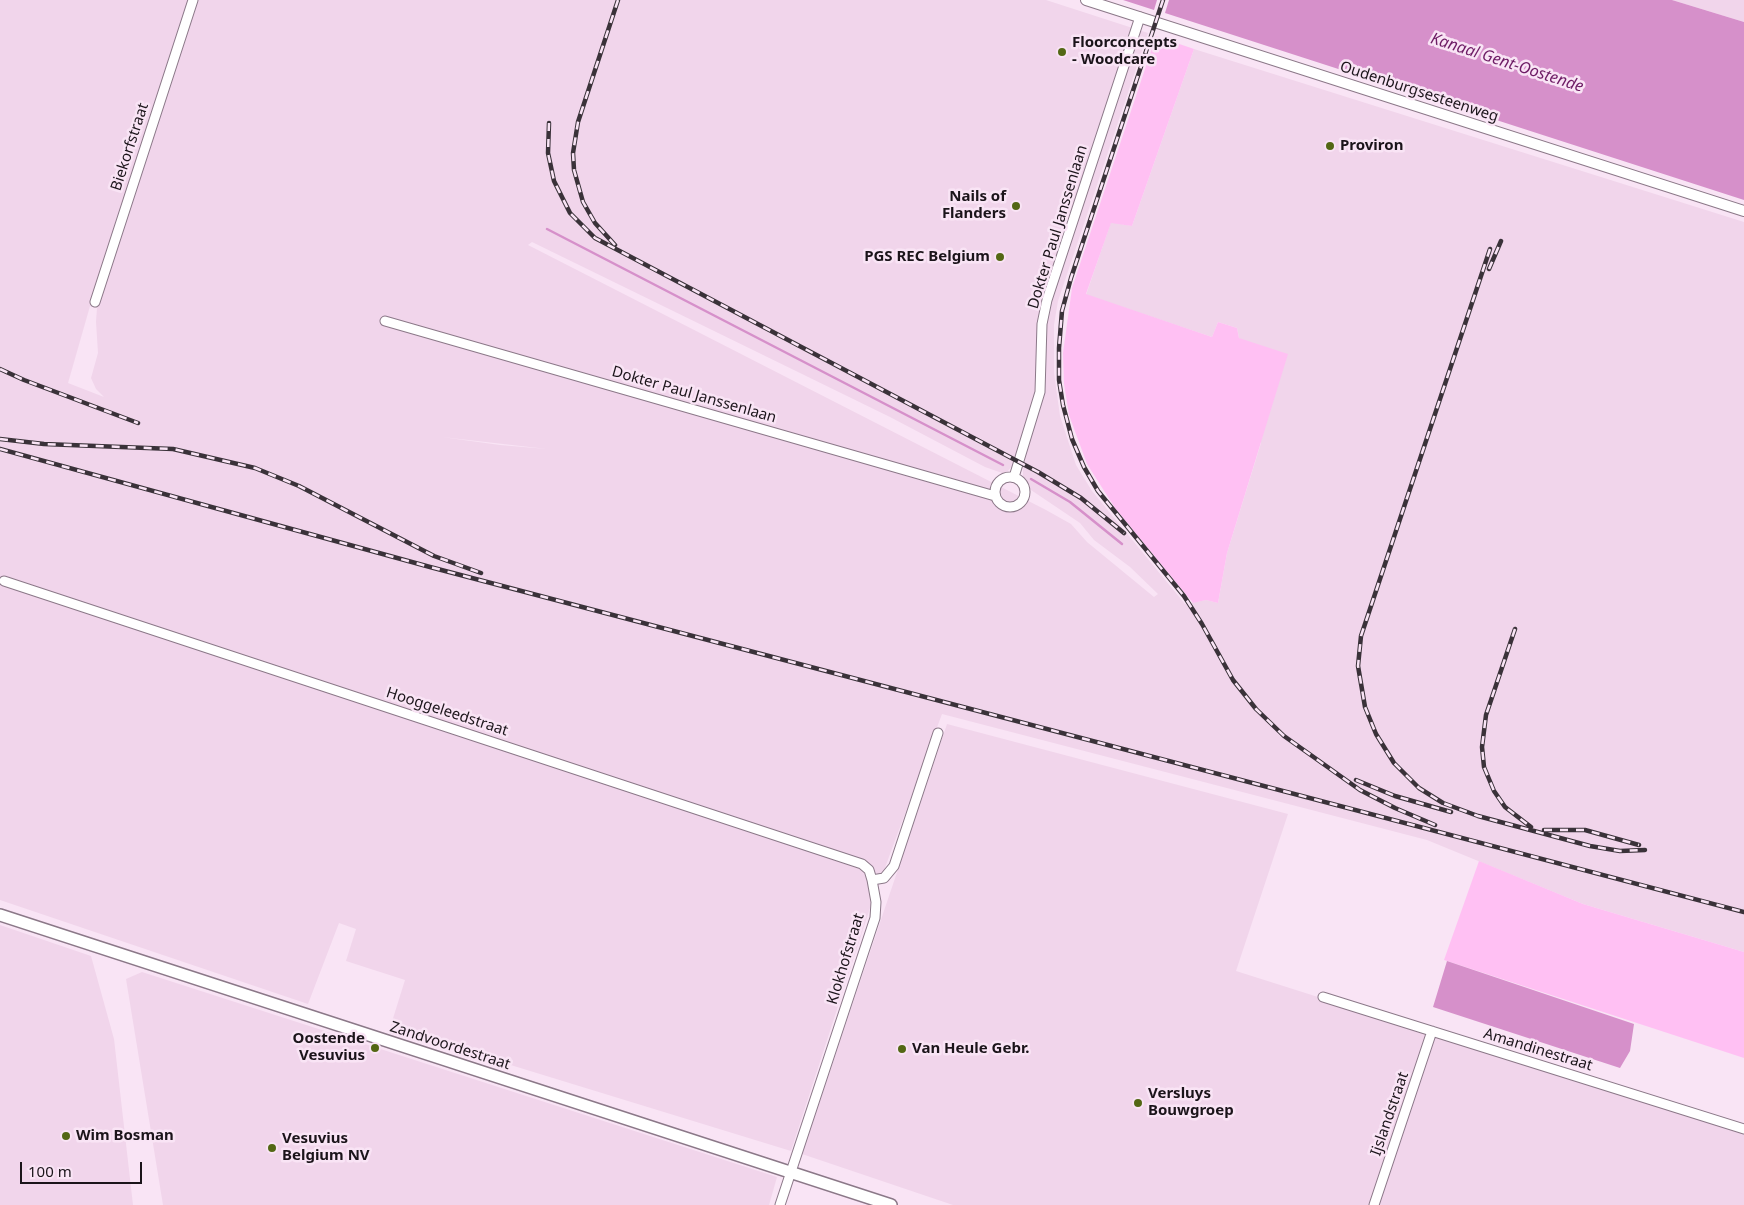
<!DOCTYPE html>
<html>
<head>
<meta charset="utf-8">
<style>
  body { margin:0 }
  #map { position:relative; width:1744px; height:1205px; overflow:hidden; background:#f9e4f5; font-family:"Noto Sans",sans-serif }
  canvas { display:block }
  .scale { position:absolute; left:20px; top:1162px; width:122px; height:22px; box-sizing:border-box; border:2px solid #1b141a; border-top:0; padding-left:6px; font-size:15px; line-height:18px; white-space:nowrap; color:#1b141a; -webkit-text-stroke:4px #f9e4f5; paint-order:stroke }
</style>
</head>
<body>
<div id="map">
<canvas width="1744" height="1205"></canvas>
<div class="scale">100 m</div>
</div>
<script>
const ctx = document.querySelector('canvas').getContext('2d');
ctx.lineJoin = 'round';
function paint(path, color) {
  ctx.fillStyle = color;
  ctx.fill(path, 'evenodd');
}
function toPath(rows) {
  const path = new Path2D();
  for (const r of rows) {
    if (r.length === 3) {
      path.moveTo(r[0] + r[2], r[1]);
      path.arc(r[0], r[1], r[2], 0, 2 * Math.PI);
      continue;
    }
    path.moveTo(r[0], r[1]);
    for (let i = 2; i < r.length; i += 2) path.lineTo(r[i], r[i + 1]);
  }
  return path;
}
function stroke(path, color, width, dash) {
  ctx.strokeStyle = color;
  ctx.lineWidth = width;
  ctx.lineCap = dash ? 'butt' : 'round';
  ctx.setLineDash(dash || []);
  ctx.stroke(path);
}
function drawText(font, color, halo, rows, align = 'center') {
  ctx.font = font + ' "Noto Sans",sans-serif';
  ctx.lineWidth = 5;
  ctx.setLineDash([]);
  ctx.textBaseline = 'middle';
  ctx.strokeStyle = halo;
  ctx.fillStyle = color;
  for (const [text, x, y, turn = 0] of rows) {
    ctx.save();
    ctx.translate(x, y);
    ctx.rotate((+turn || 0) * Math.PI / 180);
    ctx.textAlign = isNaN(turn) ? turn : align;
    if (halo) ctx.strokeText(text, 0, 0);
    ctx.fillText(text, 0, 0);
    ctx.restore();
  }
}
paint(toPath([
  [0,0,1046,0,1148,33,1058,301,1054,325,1054,373,1060,416,1076,465,1092,491,1185,604,1206,600,1218,603,1227,553,1261,443,1237,328,1218,322,1212,337,1086,295,1111,222,1132,226,1194,49,1744,222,1744,952,1583,904,1427,840,942,714,870,908,791,1151,390,1028,405,980,346,961,356,929,339,923,308,1004,0,900],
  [532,242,890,417,985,467,1005,474,1015,463,1023,466,1023,479,1028,488,1080,523,1094,540,1130,567,1158,594,1154,597,1087,542,1071,524,1046,510,528,245],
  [90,306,97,308,96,322,98,353,91,378,96,389,104,397,68,383],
  [442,437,547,449,500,445],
  [1672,0,1744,0,1744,22],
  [947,724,1288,814,1236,971,1744,1132,1744,1205,953,1205,802,1154],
  [0,925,91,956,114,1039,133,1205,0,1205],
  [142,972,777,1177,769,1205,163,1205,126,979]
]), '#f1d5eb');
paint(toPath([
  [1156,36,1194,49,1132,226,1111,223,1086,294,1212,337,1218,322,1237,328,1239,338,1288,354,1227,553,1218,603,1206,600,1193,603,1115,508,1087,464,1069,415,1064,384,1063,353,1072,288],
  [1479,861,1583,904,1744,952,1744,1058,1444,960]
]), '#ffc0f3');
paint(toPath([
  [1123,0,1157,0,1154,10],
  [1169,0,1672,0,1744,22,1744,200,1165,13],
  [1447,961,1634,1024,1630,1051,1620,1068,1433,1007]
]), '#d690ca');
stroke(toPath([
  [547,229,1003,465],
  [1031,479,1070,502,1122,544]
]), '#d690ca', 2.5);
const minor = toPath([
  [95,302,193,0],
  [385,321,995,496],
  [1014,477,1040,392,1042,324,1047,300,1140,17],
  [1010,492,15],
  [4,581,862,864,869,870,872,880],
  [1323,997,1744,1129],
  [780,1205,875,918,876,902,872,880,884,878,894,866,938,733],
  [1374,1205,1432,1031]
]);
const tertiary = toPath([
  [1086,0,1744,211]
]);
const secondary = toPath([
  [0,915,891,1205]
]);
stroke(minor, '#8b7888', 11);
stroke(tertiary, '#8b7888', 12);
stroke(secondary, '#8b7888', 14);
stroke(minor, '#fff', 9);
stroke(tertiary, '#fff', 10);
stroke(secondary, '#fff', 11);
const rail = toPath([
  [1163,0,1071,278,1062,311,1059,348,1059,380,1063,405,1072,439,1084,467,1098,491,1184,596,1202,624,1233,680,1256,709,1284,736,1360,790,1395,808,1435,825],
  [549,123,548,153,554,181,570,213,595,238,1038,472,1081,498,1124,533],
  [615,245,595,223,583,202,574,170,573,153,578,122,618,0],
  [1490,249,1361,636,1358,666,1365,707,1376,734,1394,763,1419,788,1443,803,1478,816,1590,846,1620,851,1645,850],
  [1489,269,1501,241],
  [0,369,24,380,138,423],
  [0,439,44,444,173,449,255,468,299,486,434,556,481,573],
  [0,449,430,567,1744,912],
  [1515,629,1486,715,1482,747,1484,767,1494,791,1505,807,1531,827],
  [1356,780,1395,796,1451,812],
  [1544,830,1585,830,1639,845]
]);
stroke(rail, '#3a3239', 4.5);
stroke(rail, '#f9e4f5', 2.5, [8]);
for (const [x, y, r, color] of [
  [1062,52,5,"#536714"],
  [1330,146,5,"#536714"],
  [1016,206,5,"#536714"],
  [1000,257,5,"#536714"],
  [375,1048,5,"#536714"],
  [902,1049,5,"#536714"],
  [1138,1103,5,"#536714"],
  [66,1136,5,"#536714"],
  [272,1148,5,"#536714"]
]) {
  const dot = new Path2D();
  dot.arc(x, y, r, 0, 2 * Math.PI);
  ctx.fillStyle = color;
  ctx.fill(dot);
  stroke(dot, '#f9e4f5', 2);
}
drawText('bold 15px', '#1b141a', '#f9e4f5', [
  ["Floorconcepts",1072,43],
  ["- Woodcare",1072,60],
  ["Proviron",1340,146],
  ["Nails of",1006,197,"right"],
  ["Flanders",1006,214,"right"],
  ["PGS REC Belgium",990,257,"right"],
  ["Oostende",365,1039,"right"],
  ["Vesuvius",365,1056,"right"],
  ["Van Heule Gebr.",912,1049],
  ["Versluys",1148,1094],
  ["Bouwgroep",1148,1111],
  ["Wim Bosman",76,1136],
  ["Vesuvius",282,1139],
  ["Belgium NV",282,1156]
], 'left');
drawText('15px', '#1b141a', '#f9e4f5', [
  ["Oudenburgsesteenweg",1419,92,18],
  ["Biekorfstraat",130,147,-72],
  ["Dokter Paul Janssenlaan",1058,227,-73],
  ["Dokter Paul Janssenlaan",694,395,16],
  ["Hooggeleedstraat",447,712,18],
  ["Klokhofstraat",846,959,-73],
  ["Zandvoordestraat",450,1046,18],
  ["Amandinestraat",1538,1050,17],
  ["Ijslandstraat",1390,1114,-71]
]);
drawText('italic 16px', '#6e1c65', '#f9e4f5', [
  ["Kanaal Gent-Oostende",1507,63,18]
]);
</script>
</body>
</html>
